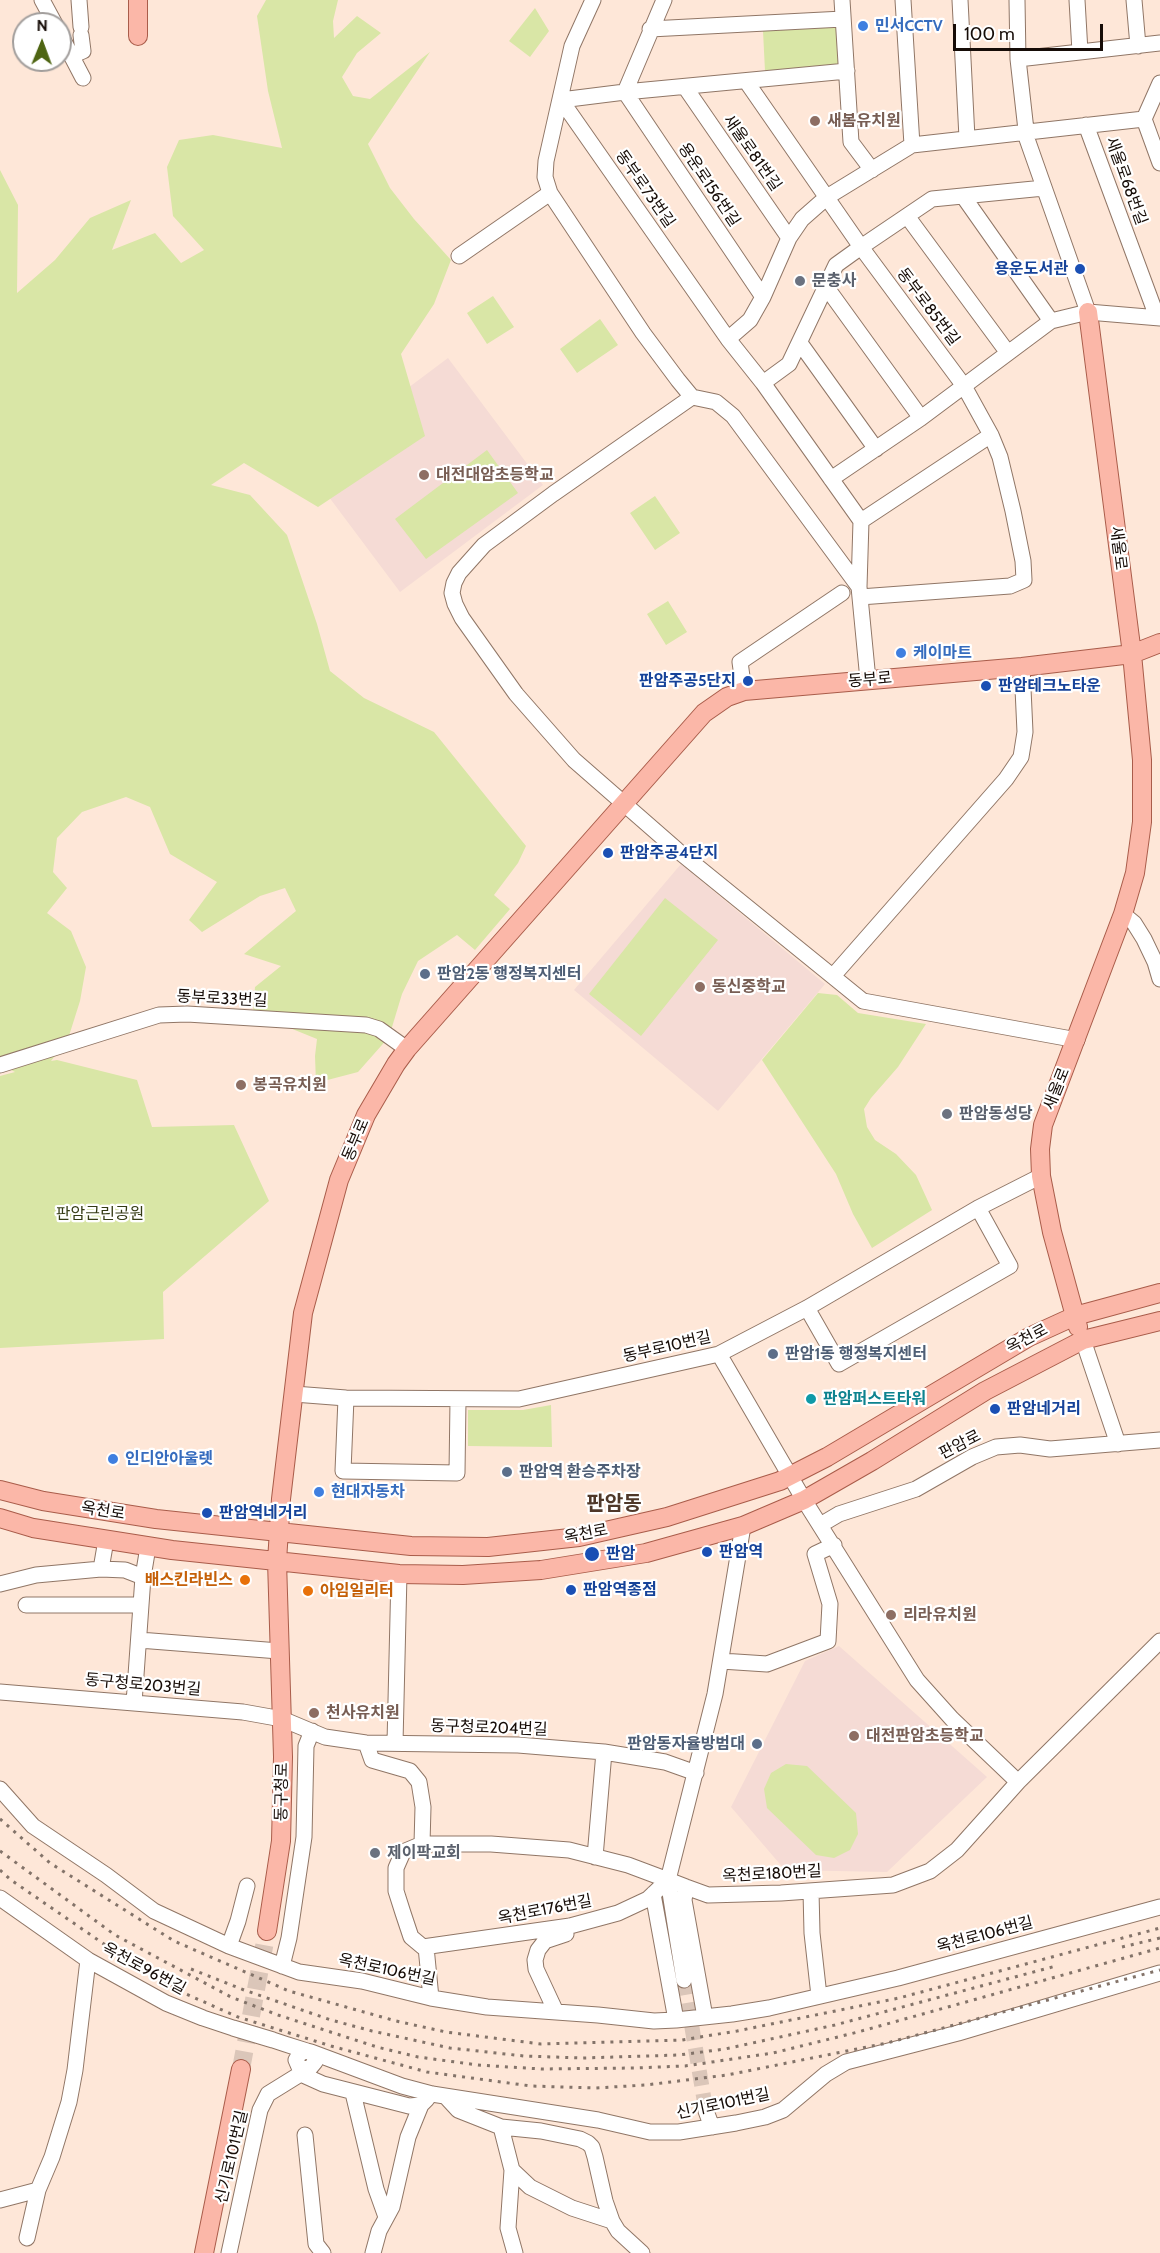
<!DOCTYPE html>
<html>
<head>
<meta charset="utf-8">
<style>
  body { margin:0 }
  #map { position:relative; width:1160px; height:2253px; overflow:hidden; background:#fee7d8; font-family:Cabin,sans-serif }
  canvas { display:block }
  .north { position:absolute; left:12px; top:12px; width:60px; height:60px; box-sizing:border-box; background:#fff; border:2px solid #a29e9c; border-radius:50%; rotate:1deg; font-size:16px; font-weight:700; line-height:24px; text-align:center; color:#160c07 }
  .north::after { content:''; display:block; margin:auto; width:21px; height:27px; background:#4e6513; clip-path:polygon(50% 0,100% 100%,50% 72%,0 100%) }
  .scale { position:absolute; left:953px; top:24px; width:150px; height:27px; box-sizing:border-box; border:3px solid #160c07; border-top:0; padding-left:8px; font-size:18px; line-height:21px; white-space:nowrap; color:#160c07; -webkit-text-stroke:4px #fff; paint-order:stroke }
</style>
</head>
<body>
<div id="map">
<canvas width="1160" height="2253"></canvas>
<div class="north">N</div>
<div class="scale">100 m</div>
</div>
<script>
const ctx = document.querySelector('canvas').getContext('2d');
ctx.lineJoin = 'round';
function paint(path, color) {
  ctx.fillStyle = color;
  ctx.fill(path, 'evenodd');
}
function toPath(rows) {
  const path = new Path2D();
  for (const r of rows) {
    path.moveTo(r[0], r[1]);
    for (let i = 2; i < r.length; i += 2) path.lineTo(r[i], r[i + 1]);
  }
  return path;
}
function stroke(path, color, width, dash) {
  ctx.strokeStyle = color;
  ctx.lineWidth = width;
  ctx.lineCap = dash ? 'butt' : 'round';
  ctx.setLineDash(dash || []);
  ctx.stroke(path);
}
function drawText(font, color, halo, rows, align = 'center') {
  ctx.font = font + ' Cabin,"Noto Sans KR",sans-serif';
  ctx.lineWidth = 4.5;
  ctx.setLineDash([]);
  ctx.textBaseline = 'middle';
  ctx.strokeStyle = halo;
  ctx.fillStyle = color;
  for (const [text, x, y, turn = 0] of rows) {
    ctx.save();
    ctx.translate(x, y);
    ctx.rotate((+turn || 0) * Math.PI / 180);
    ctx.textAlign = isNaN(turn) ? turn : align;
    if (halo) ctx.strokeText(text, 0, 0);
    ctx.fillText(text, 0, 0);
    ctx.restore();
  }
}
paint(toPath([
  [448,358,543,485,400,592,305,465],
  [681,864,825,984,718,1111,574,990],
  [839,1646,987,1777,887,1872,785,1870,731,1807,805,1661]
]), '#f5dbd5');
paint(toPath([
  [266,0,338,0,333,21,334,38,357,16,381,33,357,53,342,77,353,96,370,99,430,52,368,144,390,188,414,219,451,260,434,304,401,354,425,436,318,507,244,463,211,485,250,495,287,535,317,624,330,671,364,698,434,732,526,846,518,863,494,895,510,909,475,950,457,935,418,961,402,994,389,1037,358,1072,316,1083,315,1056,317,1039,253,1013,255,987,281,966,244,954,296,911,285,888,260,896,202,932,189,920,217,882,170,854,150,807,126,797,82,812,57,838,53,872,67,888,47,913,71,931,86,967,80,1001,68,1039,51,1061,57,1060,137,1080,152,1127,234,1125,269,1201,163,1292,164,1339,0,1348,0,1076,15,1072,0,1064,0,170,18,205,17,293,55,260,90,218,131,200,112,250,155,233,181,263,204,250,173,216,167,167,179,140,213,135,282,148,268,91,257,16],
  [535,8,549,31,530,57,509,41],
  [840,27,842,67,765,71,763,31],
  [493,296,514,327,487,344,467,313],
  [600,319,618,345,577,373,560,349],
  [487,450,518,493,426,559,395,519],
  [655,496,680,533,655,550,630,513],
  [668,601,687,632,666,645,647,614],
  [665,898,718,940,641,1036,589,994],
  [818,993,837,995,858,1013,926,1024,898,1067,871,1098,864,1109,867,1127,875,1140,896,1154,916,1175,932,1210,872,1248,853,1214,836,1174,762,1060],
  [551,1405,552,1447,468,1446,468,1410,523,1410],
  [786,1764,807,1766,856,1813,858,1834,850,1850,834,1858,816,1855,767,1808,764,1789,771,1773]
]), '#d9e6a6');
stroke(toPath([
  [684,1980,706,2111]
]), '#dbc6b9', 15, [15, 8]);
stroke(toPath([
  [241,2069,267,1931]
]), '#dbc6b9', 18, [18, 9]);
const minor = toPath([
  [42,0,55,24],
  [79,0,81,27],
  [593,0,572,46,546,161,545,177,550,193,643,333,678,380,692,397,716,402,733,416,859,587],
  [664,0,625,92,763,297],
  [842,0,851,142,872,170],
  [903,0,912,145],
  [960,0,967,138],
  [1017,0,1018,59,1027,139,1088,312],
  [1077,0,1080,52],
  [1134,0,1138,46],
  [650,29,843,19],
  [60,34,83,78],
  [71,56,83,51,81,35],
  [1018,59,1160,43],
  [746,81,861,247,964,386,991,435,1000,457,1013,511,1023,561,1024,580,1010,586,860,597],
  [1160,83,1144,119,1160,163],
  [685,87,789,238],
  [561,100,728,339,763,383,861,521,859,587,868,680],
  [561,100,625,92,847,71],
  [1086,125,1157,317],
  [963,196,1051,321],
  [907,216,1008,353],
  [459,256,550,193],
  [827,288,921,418],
  [728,339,750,320,763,297,789,238,802,219,827,197,912,145,1144,119],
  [800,343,876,449],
  [763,383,789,364,836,265,861,247,932,199,1044,188],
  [692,397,553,494,484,545,459,573,454,583,452,593,455,604,462,618,516,694,574,760,677,850,863,1001,1077,1040],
  [831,479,921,418,1051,321,1088,312,1160,318],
  [861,521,991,435],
  [744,691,740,662,842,593],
  [1123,914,1134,923,1144,939,1155,962,1160,979],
  [833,976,1006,779,1021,757,1025,732,1022,667],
  [0,1065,159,1015,187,1014,366,1025,379,1029,407,1049],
  [807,1308,839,1364,1010,1266,978,1208],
  [1083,1340,1118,1444],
  [719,1354,804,1500,917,1680,952,1719,1018,1782],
  [294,1394,346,1398,519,1399,719,1354,807,1308,978,1208,1041,1176],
  [346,1398,343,1471,457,1473,458,1400],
  [822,1524,839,1514,916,1489,972,1457,996,1447,1020,1445,1050,1449,1160,1440],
  [743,1526,715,1694,668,1880,648,1899,618,1913,570,1926,423,1947,411,1937,403,1913,396,1891,396,1868,403,1852,422,1844,491,1844,569,1850,628,1865,668,1880,686,1887,708,1895,781,1893,893,1885,930,1871,957,1850,1018,1782,1160,1641],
  [101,1569,106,1540],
  [0,1584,36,1575,101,1569,125,1570,143,1577],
  [26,1605,141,1605],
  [139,1640,279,1651],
  [721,1661,767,1664,828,1641,830,1604,815,1554,834,1545],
  [0,1692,243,1712,282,1719,325,1737,366,1743,518,1745,604,1752,665,1762,696,1773],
  [134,1703,143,1577,148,1547],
  [366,1743,372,1760,410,1771,419,1782,423,1807,422,1844],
  [395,1743,399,1574],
  [0,1789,33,1826,106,1875,154,1911,229,1946,299,1972,362,1981,431,1998,487,2007,598,2015,654,2021,676,2020,732,2014,769,2008,898,1978,1160,1907],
  [595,1857,604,1752],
  [668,1880,684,1980],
  [686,1887,684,1900,705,2017],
  [811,1891,812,1933,819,1996],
  [653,1894,676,2020],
  [0,1898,88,1960,166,2003,203,2018,233,2028,273,2040,285,2044,307,2051,311,2052,315,2058,315,2062,310,2068,303,2069,299,2067,296,2060,300,2053,307,2051],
  [229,1946,238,1921,247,1886],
  [426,1947,431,1998],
  [282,1966,289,1938,304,1837,306,1746,312,1731],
  [556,2012,536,1969,535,1960,538,1950,545,1941,566,1934],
  [311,2052,402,2086,432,2094,598,2120,650,2132,679,2132,736,2123,765,2117,783,2110,826,2074,846,2062,958,2033,1160,1973],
  [303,2075,323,2084,409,2106,421,2105,427,2099],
  [353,2093,376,2189,386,2217],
  [446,2097,458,2110,501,2127,541,2131,580,2139,588,2143,592,2147,595,2157,605,2201,612,2221,618,2231,642,2253],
  [706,2111,712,2127],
  [501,2127,512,2170,508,2228,515,2253],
  [305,2135,316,2244,323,2253],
  [512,2170,530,2187,572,2208,612,2221],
  [0,2200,38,2190],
  [27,2238,38,2190,52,2157,69,2102,75,2070,88,1960],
  [229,2253,260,2110,268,2094,310,2068],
  [373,2253,379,2231,392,2207,408,2137,421,2105]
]);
const major = toPath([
  [138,0,138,36],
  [1078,1327,1052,1232,1041,1176,1040,1149,1043,1125,1123,914,1135,873,1142,822,1142,760,1132,654,1088,312],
  [0,1490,43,1501,156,1519,411,1546,488,1547,579,1537,667,1517,780,1481,827,1457,1029,1337,1075,1316,1160,1293],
  [0,1518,33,1528,172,1550,399,1574,463,1575,541,1570,646,1553,743,1526,804,1500,872,1461,985,1391,1083,1340,1160,1321],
  [267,1931,281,1841,283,1757,277,1561,281,1499,303,1313,339,1180,366,1115,396,1064,407,1049,704,713,727,697,744,691,1022,667,1132,654,1160,643],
  [204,2253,241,2069]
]);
stroke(minor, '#907666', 17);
stroke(major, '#a95c4a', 20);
stroke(minor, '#fff', 15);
stroke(major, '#fbb7a8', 18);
stroke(toPath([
  [0,1819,50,1863,174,1941,289,1991,396,2021,446,2032,541,2044,682,2040,737,2031,899,1998,1160,1928],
  [0,1851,115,1935,231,1997,278,2015,377,2047,418,2057,478,2065,541,2069,635,2068,685,2066,773,2053,858,2032,1160,1948],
  [0,1870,11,1880,133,1964,186,1994,238,2017,331,2046,427,2072,531,2086,595,2088,646,2085,727,2075,887,2043,1160,1970],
  [1122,1947,1160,1938],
  [191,1969,244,1990,331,2020,372,2031,450,2048,524,2056,583,2058,679,2055,725,2049,835,2025,1056,1966]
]), '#837369', 3, [3, 6]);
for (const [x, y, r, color] of [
  [863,26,6,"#3f7fe0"],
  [815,121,6,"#8d6e63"],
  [1080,269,6,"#1a4fb4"],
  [800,281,6,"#6b7280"],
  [424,475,6,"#8d6e63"],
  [901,653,6,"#3f7fe0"],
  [748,681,6,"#1a4fb4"],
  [986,686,6,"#1a4fb4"],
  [608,853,6,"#1a4fb4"],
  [425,974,6,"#5c6f8a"],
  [700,987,6,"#8d6e63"],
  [241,1085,6,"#8d6e63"],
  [947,1114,6,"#6b7280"],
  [773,1354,6,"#5c6f8a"],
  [811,1399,6,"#0f9aa8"],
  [995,1409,6,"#1a4fb4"],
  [113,1459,6,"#3f7fe0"],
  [507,1472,6,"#5c6f8a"],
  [319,1492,6,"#3f7fe0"],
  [207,1513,6,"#1a4fb4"],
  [707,1552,6,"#1a4fb4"],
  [592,1554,8,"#1a4fb4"],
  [245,1580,6,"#e8710a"],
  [571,1590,6,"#1a4fb4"],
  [308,1591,6,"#e8710a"],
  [891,1615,6,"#8d6e63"],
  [314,1713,6,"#8d6e63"],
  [854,1736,6,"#8d6e63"],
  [757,1744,6,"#5c6f8a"],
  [375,1853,6,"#6b7280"]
]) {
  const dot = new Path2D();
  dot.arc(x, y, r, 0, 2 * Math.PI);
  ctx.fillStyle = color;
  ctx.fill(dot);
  stroke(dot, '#fff', 2);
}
drawText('bold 16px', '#366cbe', '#fff', [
  ["민서CCTV",875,26],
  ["케이마트",913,653],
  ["인디안아울렛",125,1459],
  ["현대자동차",331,1492]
], 'left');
drawText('bold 16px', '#785e54', '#fff', [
  ["새봄유치원",827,121],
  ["대전대암초등학교",436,475],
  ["동신중학교",712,987],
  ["봉곡유치원",253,1085],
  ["리라유치원",903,1615],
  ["천사유치원",326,1713],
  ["대전판암초등학교",866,1736]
], 'left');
drawText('16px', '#160c07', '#fff', [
  ["새울로81번길",752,153,55],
  ["새울로68번길",1126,181,70],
  ["용운로156번길",709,185,56],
  ["동부로73번길",645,189,55],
  ["동부로85번길",928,307,53],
  ["새울로",1118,548,83],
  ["동부로",870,680,-5],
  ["동부로33번길",222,999,3],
  ["새울로",1057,1089,-68],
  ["동부로",356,1140,-67],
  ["옥천로",1027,1339,-28],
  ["동부로10번길",667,1347,-13],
  ["판암로",960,1445,-27],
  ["옥천로",103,1511,9],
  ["옥천로",586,1534,-11],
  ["동구청로203번길",143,1685,5],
  ["동구청로204번길",489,1728,2],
  ["동구청로",282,1792,-89],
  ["옥천로180번길",772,1874,-3],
  ["옥천로176번길",545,1910,-11],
  ["옥천로106번길",985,1935,-15],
  ["옥천로96번길",144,1969,28],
  ["옥천로106번길",387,1970,12],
  ["신기로101번길",723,2104,-12],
  ["신기로101번길",232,2157,-77]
]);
drawText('bold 16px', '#164399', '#fff', [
  ["용운도서관",1068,269,"right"],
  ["판암주공5단지",736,681,"right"],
  ["판암테크노타운",998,686],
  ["판암주공4단지",620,853],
  ["판암네거리",1007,1409],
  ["판암역네거리",219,1513],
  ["판암역",719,1552],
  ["판암",606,1554],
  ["판암역종점",583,1590]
], 'left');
drawText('bold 16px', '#5b616d', '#fff', [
  ["문충사",812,281],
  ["판암동성당",959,1114],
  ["제이팍교회",387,1853]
], 'left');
drawText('bold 16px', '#4e5e75', '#fff', [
  ["판암2동 행정복지센터",437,974],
  ["판암1동 행정복지센터",785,1354],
  ["판암역 환승주차장",519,1472],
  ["판암동자율방범대",745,1744,"right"]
], 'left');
drawText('16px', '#343b14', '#fff', [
  ["판암근린공원",100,1214]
]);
drawText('bold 16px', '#0d838f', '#fff', [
  ["판암퍼스트타워",823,1399]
], 'left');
drawText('bold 16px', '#c56008', '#fff', [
  ["배스킨라빈스",233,1580],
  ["아임일리터",320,1591,"left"]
], 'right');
drawText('bold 20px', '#4f3829', '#fff', [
  ["판암동",614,1504]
]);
</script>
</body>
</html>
